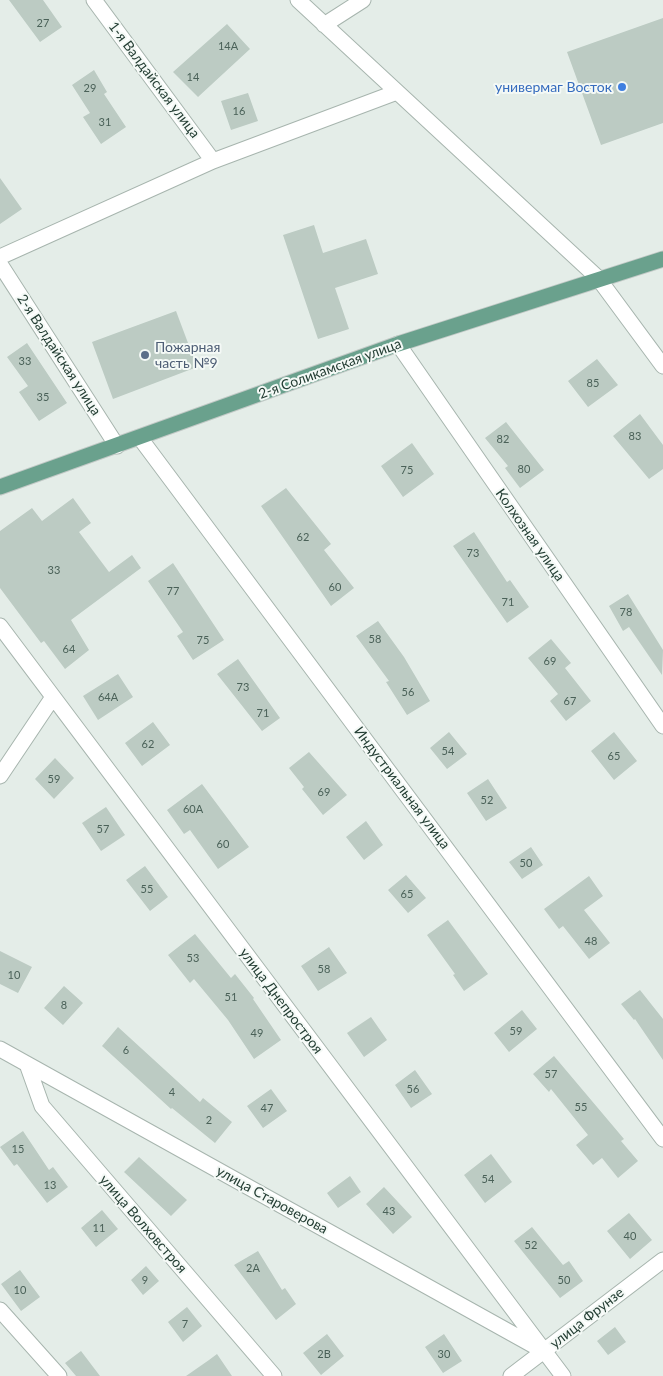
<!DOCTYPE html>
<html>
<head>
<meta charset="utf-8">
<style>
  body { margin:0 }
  canvas { display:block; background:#e4ede8 }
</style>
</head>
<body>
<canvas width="663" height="1376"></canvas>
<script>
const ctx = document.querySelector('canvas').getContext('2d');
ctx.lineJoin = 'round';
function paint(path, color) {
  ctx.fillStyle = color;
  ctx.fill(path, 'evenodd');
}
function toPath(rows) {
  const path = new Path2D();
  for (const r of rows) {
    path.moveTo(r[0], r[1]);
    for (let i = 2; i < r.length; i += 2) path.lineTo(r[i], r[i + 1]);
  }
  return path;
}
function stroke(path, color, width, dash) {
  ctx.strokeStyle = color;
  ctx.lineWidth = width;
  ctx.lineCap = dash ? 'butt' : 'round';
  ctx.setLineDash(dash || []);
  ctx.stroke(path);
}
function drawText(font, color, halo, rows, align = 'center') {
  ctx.font = font + ' Lato,sans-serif';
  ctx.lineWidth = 4;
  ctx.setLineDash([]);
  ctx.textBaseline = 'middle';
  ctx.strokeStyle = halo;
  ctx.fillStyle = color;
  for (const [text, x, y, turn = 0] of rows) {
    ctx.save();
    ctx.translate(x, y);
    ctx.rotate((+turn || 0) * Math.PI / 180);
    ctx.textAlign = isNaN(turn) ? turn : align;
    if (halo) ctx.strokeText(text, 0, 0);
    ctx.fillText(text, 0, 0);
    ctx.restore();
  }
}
paint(toPath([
  [9,0,43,0,62,27,40,42],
  [663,18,663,123,601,145,567,52],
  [227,24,250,49,198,97,173,72],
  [94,70,107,92,104,94,126,127,101,144,83,117,90,113,72,85],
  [248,93,258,121,231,130,221,101],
  [0,178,22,209,0,224],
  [314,225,323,253,366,239,378,274,335,288,349,329,318,339,283,235],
  [176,311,197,367,113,399,92,342],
  [27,343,67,403,39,421,19,392,28,386,7,357],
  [597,359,618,385,588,407,568,381],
  [640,414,663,445,663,469,649,479,613,436],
  [506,422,544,470,520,488,505,468,508,466,485,438],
  [412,443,434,474,403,497,381,466],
  [286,488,331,544,324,550,354,588,331,606,261,506],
  [73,498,91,523,79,532,109,572,132,555,141,568,71,620,89,650,65,669,44,641,41,643,0,588,0,531,32,508,42,521],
  [474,532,507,582,510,580,529,607,507,623,453,546],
  [173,563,224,640,193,660,177,636,183,632,148,581],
  [628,594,663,650,662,675,629,627,623,631,609,606],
  [378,621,404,657,430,701,407,715,386,682,389,681,356,636],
  [551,639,571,663,565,668,591,701,566,721,550,701,558,694,528,658],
  [238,659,280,718,262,731,217,674],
  [118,674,133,697,98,720,83,696],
  [153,722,170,745,142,766,125,743],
  [449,732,467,754,447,769,430,748],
  [614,732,637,761,614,780,591,751],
  [309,752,347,795,323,815,302,789,304,787,289,768],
  [55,758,74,778,54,799,35,779],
  [488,779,507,808,486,821,467,793],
  [202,784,249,847,218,869,190,830,184,834,167,810],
  [106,807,125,835,101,851,82,823],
  [366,821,383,845,364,860,346,837],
  [531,847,543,865,522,879,509,862],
  [145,866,168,897,150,911,126,880],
  [406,875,426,898,408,913,388,890],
  [589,876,603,896,584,910,610,943,589,959,563,926,559,929,544,909],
  [448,920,488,974,464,991,453,975,455,974,427,935],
  [195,934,231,978,235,974,254,998,253,999,281,1040,254,1059,228,1020,194,979,190,983,168,955],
  [329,947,347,973,318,991,301,966],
  [0,951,32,967,18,993,0,984],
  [64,986,83,1003,63,1025,44,1008],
  [640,990,663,1019,663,1060,635,1019,634,1020,621,1004],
  [522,1010,537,1029,509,1052,494,1033],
  [371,1017,387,1040,364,1057,347,1033],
  [118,1027,200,1102,203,1098,232,1122,215,1143,172,1108,171,1109,102,1046],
  [554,1056,624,1139,621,1141,638,1161,618,1178,602,1158,593,1165,576,1145,588,1135,551,1089,549,1092,533,1074],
  [415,1070,432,1094,411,1108,395,1085],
  [271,1089,287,1111,263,1128,247,1106],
  [23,1131,49,1170,53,1167,68,1187,47,1203,17,1164,14,1166,0,1147],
  [491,1154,512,1182,485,1203,464,1175],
  [139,1157,187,1200,171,1216,124,1172],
  [350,1176,361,1192,338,1208,327,1193],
  [384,1187,412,1217,393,1234,366,1204],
  [102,1210,118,1229,96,1247,81,1228],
  [629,1213,652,1240,630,1259,607,1231],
  [532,1227,563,1265,569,1261,583,1281,560,1298,514,1241],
  [258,1251,282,1290,285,1288,296,1304,276,1320,234,1265],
  [146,1266,159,1281,143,1295,131,1280],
  [20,1270,40,1297,21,1311,1,1284],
  [187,1307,202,1326,183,1342,168,1322],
  [615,1327,626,1342,608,1355,597,1341],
  [327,1334,344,1356,321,1375,303,1353],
  [444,1334,462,1361,443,1373,425,1347],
  [81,1351,100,1376,76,1376,65,1363],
  [217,1354,232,1376,186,1376,209,1360]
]), '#bccbc3');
const minor = toPath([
  [94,0,213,161],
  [298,0,598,278,663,366],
  [324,25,363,0],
  [0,257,213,161,397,92],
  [0,264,117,446],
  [398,344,663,726],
  [140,438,663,1139],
  [0,626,563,1376],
  [0,776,53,697],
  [0,1049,538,1348],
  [27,1064,42,1106,274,1376],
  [0,1310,59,1376],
  [511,1376,663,1260]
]);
const major = toPath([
  [0,487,398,344,663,259]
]);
stroke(minor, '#a7b5ae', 17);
stroke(major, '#c2c9c6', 17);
stroke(minor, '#fff', 15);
stroke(major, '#6aa18d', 15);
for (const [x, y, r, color] of [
  [622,87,5,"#3f7fe0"],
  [145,355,5,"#5c6f8a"]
]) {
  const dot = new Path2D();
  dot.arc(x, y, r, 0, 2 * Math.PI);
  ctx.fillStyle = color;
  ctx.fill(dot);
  stroke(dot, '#f4f9f6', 2);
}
drawText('11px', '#4a6158', null, [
  ["27",43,23],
  ["14А",228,46],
  ["14",193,77],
  ["29",90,88],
  ["16",239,111],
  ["31",105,122],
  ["33",25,361],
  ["85",593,383],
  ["35",43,397],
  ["83",635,436],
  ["82",503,439],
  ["80",524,469],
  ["75",407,470],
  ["62",303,537],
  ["73",473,553],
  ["33",54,570],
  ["60",335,587],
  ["77",173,591],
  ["71",508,602],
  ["78",626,612],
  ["58",375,639],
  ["75",203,640],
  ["64",69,649],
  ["69",550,661],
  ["73",243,687],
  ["56",408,692],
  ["64А",108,697],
  ["67",570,701],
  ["71",263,713],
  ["62",148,744],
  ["54",448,751],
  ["65",614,756],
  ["59",54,779],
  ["69",324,792],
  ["52",487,800],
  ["60А",193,809],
  ["57",103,829],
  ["60",223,844],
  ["50",526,863],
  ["55",147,889],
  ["65",407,894],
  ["48",591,941],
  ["53",193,958],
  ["58",324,969],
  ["10",14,975],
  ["51",231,997],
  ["8",64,1005],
  ["59",516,1031],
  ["49",257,1033],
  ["6",126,1050],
  ["57",551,1074],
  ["56",413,1089],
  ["4",172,1092],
  ["55",581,1107],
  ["47",267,1108],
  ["2",209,1120],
  ["15",18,1149],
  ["54",488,1179],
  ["13",50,1185],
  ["43",389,1211],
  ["11",99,1228],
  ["40",630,1236],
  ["52",531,1245],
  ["2А",253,1268],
  ["9",145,1280],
  ["50",564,1280],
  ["10",20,1290],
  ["7",185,1324],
  ["2В",324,1354],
  ["30",444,1354]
]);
drawText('14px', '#243e34', '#f4f9f6', [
  ["1-я Валдайская улица",154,80,53],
  ["2-я Валдайская улица",59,355,57],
  ["2-я Соликамская улица",330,369,-20],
  ["Колхозная улица",530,535,55],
  ["Индустриальная улица",402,788,53],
  ["улица Днепростроя",281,1001,53],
  ["улица Староверова",272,1200,29],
  ["улица Волховстроя",143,1224,49],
  ["улица Фрунзе",587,1318,-38]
]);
drawText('14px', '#366cbe', '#f4f9f6', [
  ["универмаг Восток",612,87]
], 'right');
drawText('14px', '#4e5e75', '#f4f9f6', [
  ["Пожарная",155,347],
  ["часть №9",155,363]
], 'left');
</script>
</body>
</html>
